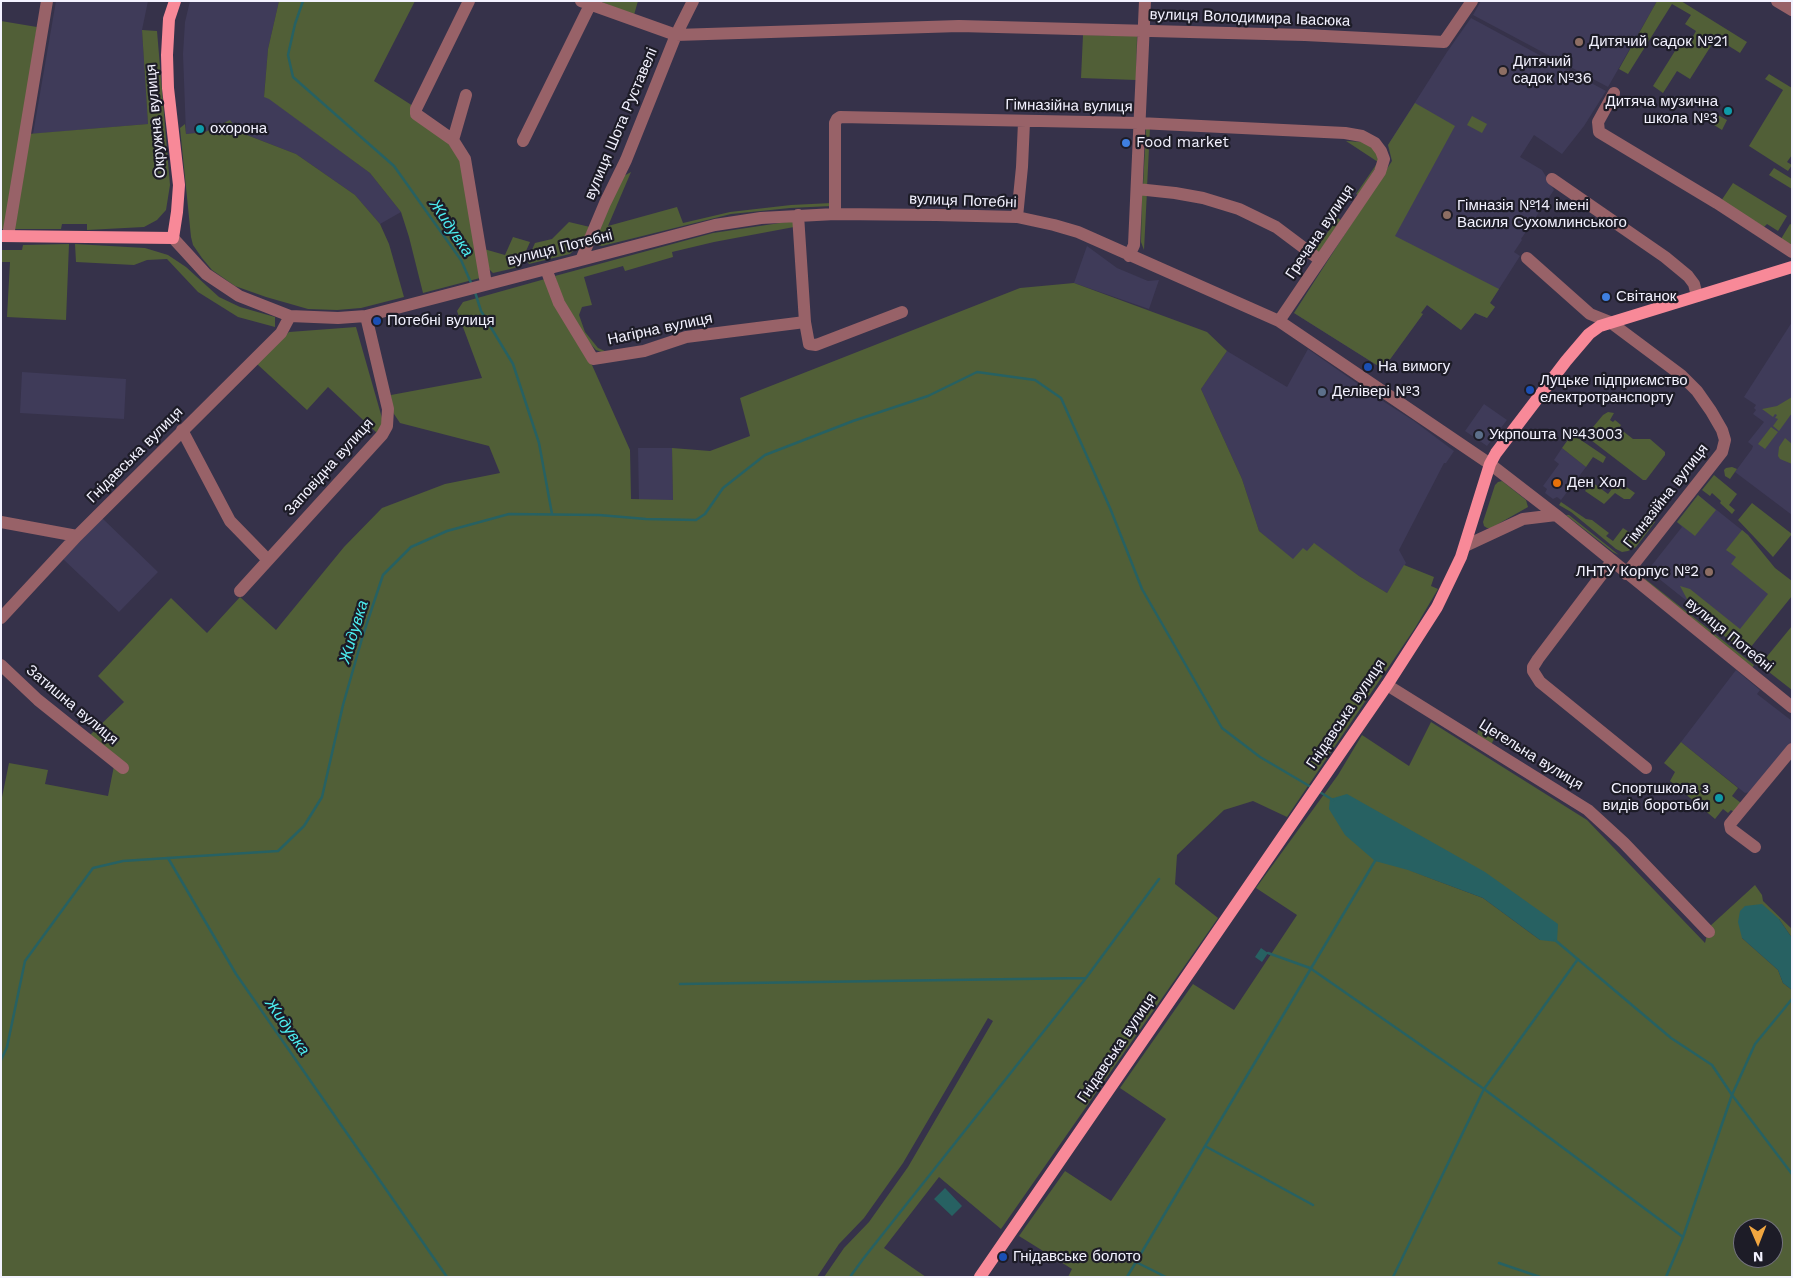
<!DOCTYPE html>
<html>
<head>
<meta charset="utf-8">
<style>
  body { margin:0 }
  #map { position:relative; width:1793px; height:1278px; overflow:hidden; background:#36324a; font-family:"Work Sans",sans-serif }
  canvas { display:block }
  .frame { position:absolute; inset:0; border:2px solid #f3f2ff; pointer-events:none }
  .north { position:absolute; left:1733px; top:1218px; width:50px; height:50px; box-sizing:border-box; background:#1d1c27; border:1px solid #73727d; border-radius:50%; rotate:179deg; font-size:14px; font-weight:700; line-height:20px; text-align:center; color:#f3f2ff }
  .north::after { content:''; display:block; margin:auto; width:18px; height:22px; background:#f1a640; clip-path:polygon(50% 0,100% 100%,50% 72%,0 100%) }
</style>
</head>
<body>
<div id="map">
<canvas width="1793" height="1278"></canvas>
<div class="frame"></div>
<div class="north">N</div>
</div>
<script>
const ctx = document.querySelector('canvas').getContext('2d');
ctx.lineJoin = 'round';
function paint(path, color) {
  ctx.fillStyle = color;
  ctx.fill(path, 'evenodd');
}
function toPath(rows) {
  const path = new Path2D();
  for (const r of rows) {
    path.moveTo(r[0], r[1]);
    for (let i = 2; i < r.length; i += 2) path.lineTo(r[i], r[i + 1]);
  }
  return path;
}
function stroke(path, color, width, dash) {
  ctx.strokeStyle = color;
  ctx.lineWidth = width;
  ctx.lineCap = dash ? 'butt' : 'round';
  ctx.setLineDash(dash || []);
  ctx.stroke(path);
}
function drawText(font, color, halo, rows, align = 'center') {
  ctx.font = font + ' "Work Sans",sans-serif';
  ctx.lineWidth = 4.5;
  ctx.setLineDash([]);
  ctx.textBaseline = 'middle';
  ctx.strokeStyle = halo;
  ctx.fillStyle = color;
  for (const [text, x, y, turn = 0] of rows) {
    ctx.save();
    ctx.translate(x, y);
    ctx.rotate((+turn || 0) * Math.PI / 180);
    ctx.textAlign = isNaN(turn) ? turn : align;
    if (halo) ctx.strokeText(text, 0, 0);
    ctx.fillText(text, 0, 0);
    ctx.restore();
  }
}
paint(toPath([
  [56,1,148,1,142,30,148,124,33,134],
  [190,1,279,1,268,49,264,96,269,98,370,173,401,212,380,224,355,195,296,154,239,132,230,121,205,132,186,134,183,54,185,22],
  [1481,1,1657,1,1608,87,1473,15],
  [1471,18,1606,91,1584,126,1562,154,1534,135,1520,157,1542,170,1554,190,1521,239,1522,240,1514,252,1520,256,1490,303,1495,307,1487,318,1475,313,1461,330,1427,305,1421,313,1423,314,1383,369,1294,313,1392,161,1388,145,1447,52],
  [1087,246,1117,268,1148,281,1159,280,1149,309,1074,283],
  [1792,322,1792,515,1735,472,1752,449,1753,446,1748,442,1764,422,1753,414,1756,410,1754,408,1756,405,1744,397],
  [1308,349,1358,384,1360,382,1366,387,1364,389,1414,421,1454,451,1446,463,1444,463,1399,550,1406,563,1387,593,1359,576,1313,544,1307,552,1303,549,1293,560,1259,531,1242,479,1201,389,1227,351,1287,387],
  [22,372,126,379,124,419,20,413],
  [1484,404,1507,420,1487,446,1465,431],
  [638,448,672,448,673,500,639,501],
  [1562,448,1586,467,1561,500,1557,497,1553,499,1545,493,1547,489,1543,486,1559,464,1554,460],
  [1698,495,1748,535,1785,602,1747,649,1648,570,1682,527,1677,522],
  [102,518,158,572,119,612,63,559],
  [1736,670,1760,690,1757,694,1792,721,1792,743,1752,792,1745,793,1681,742]
]), '#3f3b59');
paint(toPath([
  [279,1,415,1,374,81,413,106,446,140,462,163,480,278,423,293,409,237,401,212,370,173,269,99,264,97,268,49],
  [599,1,638,1,634,15],
  [1657,1,1681,1,1747,42,1740,53,1716,38,1690,79,1677,71,1663,93,1653,86,1680,43,1687,47,1696,31,1685,24,1691,15,1672,4,1628,74,1619,69],
  [1,21,37,27,6,229,1,229],
  [142,30,157,31,170,185,166,210,157,220,144,227,87,230,87,224,62,224,61,229,13,229,28,134,148,124],
  [1083,35,1137,36,1136,80,1081,78],
  [1769,74,1792,88,1792,155,1787,162,1792,165,1788,171,1749,146,1783,90,1765,79],
  [1415,103,1455,126,1395,236,1499,289,1490,303,1495,307,1487,318,1475,313,1461,330,1427,305,1421,313,1423,314,1383,369,1294,313,1392,161,1388,145],
  [1711,111,1727,120,1722,130,1706,120],
  [1472,116,1487,124,1482,133,1467,125],
  [230,120,239,132,296,154,355,195,380,224,389,244,404,297,361,308,337,310,308,309,266,297,235,286,212,270,202,258,193,245,191,237,180,128,185,124,186,134,205,132],
  [1146,128,1150,128,1147,188,1143,187],
  [1346,141,1362,142,1373,147,1380,161,1358,195,1356,194,1378,162],
  [1774,168,1792,179,1792,189,1769,175],
  [631,172,608,226,677,207,683,223,730,212,791,205,832,203,831,206,790,208,731,214,602,246,596,245,594,241,622,177],
  [1733,183,1787,216,1778,231,1767,224,1764,227,1721,201],
  [1147,191,1144,250,1141,242,1142,193],
  [1338,218,1342,221,1318,254,1314,251],
  [793,221,794,227,714,242,672,252,673,257,625,271,623,266,584,277,592,305,582,307,579,315,585,332,598,348,607,352,607,354,596,350,585,338,562,301,555,276,713,233],
  [569,222,590,227,581,243,570,254,529,264,527,261,535,243,552,239],
  [1790,224,1792,225,1792,245,1781,239],
  [513,237,530,242,519,267,493,273,487,267,484,249,505,255],
  [69,244,66,320,7,317,10,262,1,262,1,250,22,250,23,245],
  [75,244,145,248,168,255,186,267,219,297,240,307,275,317,275,327,238,317,198,292,167,259,147,260,134,265,76,262],
  [545,279,592,365,630,450,631,499,673,500,672,448,710,451,750,436,740,398,1020,288,1074,283,1207,332,1227,351,1201,389,1242,479,1259,531,1293,559,1303,548,1307,551,1314,543,1359,576,1387,593,1404,565,1434,577,1431,586,1438,589,1415,628,1287,817,1253,801,1224,810,1177,855,1175,884,1218,918,1001,1229,939,1177,884,1248,926,1277,824,1277,844,1248,869,1222,908,1167,993,1021,988,1018,903,1163,864,1218,839,1244,817,1277,1,1277,1,802,9,763,48,770,45,784,108,796,114,766,90,735,124,702,98,676,171,598,207,633,240,597,276,630,344,547,382,508,445,484,500,473,489,446,400,423,392,411,391,395,482,378,457,311,463,302],
  [356,327,384,425,377,433,328,387,307,410,257,364,289,332],
  [1792,397,1792,413,1779,431,1773,426,1778,419,1775,418,1777,415,1775,414,1773,417,1762,409,1777,406],
  [1608,412,1614,413,1610,420,1613,422,1615,420,1621,425,1619,428,1633,439,1650,439,1665,452,1665,455,1646,480,1643,480,1587,437,1588,433,1603,415],
  [1771,427,1778,432,1765,449,1758,444],
  [1572,434,1606,457,1603,463,1593,457,1586,467,1562,448],
  [1785,438,1792,444,1792,464,1780,459,1778,456,1779,447],
  [1732,467,1737,469,1730,479,1725,476,1724,470,1726,468],
  [1714,475,1737,494,1729,505,1735,510,1732,514,1720,503,1721,501,1712,493,1710,496,1702,490],
  [1502,481,1526,500,1528,507,1491,528,1487,528,1484,526,1483,522,1495,485,1498,482],
  [1618,481,1635,493,1630,499,1624,499,1615,493,1604,504,1585,491,1592,482,1608,494],
  [1698,495,1716,510,1695,536,1677,522],
  [1561,502,1586,519,1592,520,1609,533,1606,536,1613,541,1623,528,1635,536,1653,514,1655,517,1655,522,1636,547,1628,551,1622,552,1616,549,1571,512,1559,505],
  [1752,503,1792,534,1773,557,1738,520],
  [1566,515,1569,515,1619,555,1613,552],
  [1742,530,1748,535,1775,568,1792,581,1792,596,1746,653,1694,612,1680,586,1690,589,1740,629,1768,594,1731,564,1736,557,1726,550],
  [1644,578,1754,665,1752,668,1647,584],
  [1792,626,1792,690,1760,665],
  [1431,722,1587,820,1705,943,1709,927,1755,885,1762,895,1763,901,1792,929,1792,938,1779,919,1742,938,1778,970,1783,983,1792,990,1792,1277,1068,1277,1072,1269,1019,1236,1065,1171,1111,1201,1166,1119,1120,1088,1193,984,1234,1010,1297,915,1256,888,1338,775,1362,735,1409,766],
  [1408,870,1557,924,1540,940,1483,898],
  [1743,1228,1773,1228,1773,1258,1743,1258],
  [1479,728,1495,737,1491,745,1477,734],
  [1681,742,1738,788,1732,796,1741,803,1734,812,1731,810,1728,813,1723,809,1715,819,1670,781,1675,772,1664,763]
]), '#515f37');
paint(toPath([
  [1347,794,1485,872,1558,924,1557,942,1540,940,1483,898,1408,870,1375,861,1345,835,1329,809,1330,799],
  [1762,904,1779,919,1792,938,1792,990,1783,983,1778,970,1742,938,1738,922,1740,911,1745,906],
  [1261,948,1268,953,1262,962,1255,957],
  [945,1188,962,1206,952,1216,934,1199]
]), '#276162');
stroke(toPath([
  [303,1,295,24,288,55,293,77,394,166,461,260,472,285],
  [475,292,481,311,513,364,539,443,552,514],
  [1318,791,1333,800],
  [1555,940,1671,1038,1712,1065,1732,1095,1792,1174],
  [1268,953,1310,968,1484,1089,1683,1237],
  [680,984,1086,978],
  [1,1060,7,1047,25,961,93,868,123,861,168,858],
  [1205,1146,1313,1205],
  [1136,1262,1166,1277],
  [1499,1263,1540,1277],
  [447,1277,236,974,168,858,278,851,304,826,322,797,343,705,363,635,383,575,411,547,447,531,509,514,599,515,646,519,696,520,705,514,723,488,765,455,853,421,928,396,977,372,1035,380,1061,398,1110,508,1142,589,1222,728,1260,757,1311,787],
  [850,1277,863,1259,1086,978,1159,879],
  [1127,1277,1375,861],
  [1393,1277,1484,1089,1578,959],
  [1666,1277,1683,1237,1732,1095,1755,1044,1792,999]
]), '#276162', 2.5);
stroke(toPath([
  [469,1,416,109,416,114,453,140,465,159,486,284],
  [581,1,676,35,959,26,1305,35,1444,42,1472,1],
  [1777,1,1792,10],
  [1614,93,1598,122,1599,132,1717,203,1792,252],
  [453,140,466,95],
  [523,141,592,1],
  [1552,179,1665,257,1688,276,1694,284,1697,296],
  [1137,189,1175,193,1203,198,1239,209,1276,227,1320,260],
  [835,214,835,123,837,119,840,117,1139,123,1345,133,1362,136,1375,143,1381,151,1384,159,1380,172,1279,321],
  [798,215,805,322,809,344,816,345,902,312],
  [1017,217,1022,167,1024,122],
  [8,236,47,1],
  [173,238,206,274,239,296,290,316,338,318,366,316,715,225,761,218,835,214,936,215,1017,217,1054,225,1078,232,1279,321,1490,464,1556,515,1792,707],
  [1129,256,1134,245,1145,1],
  [1527,258,1590,314,1610,322,1681,375,1697,391,1711,411,1722,430,1725,440,1722,452,1626,574],
  [581,260,605,203,626,160,676,35,693,1],
  [546,269,559,303,593,359,644,351,686,337,805,322],
  [182,430,230,521,267,559],
  [1,522,77,536],
  [1465,546,1523,519,1556,515],
  [1612,561,1538,659,1533,667,1533,671,1540,682,1646,768],
  [240,591,382,435,387,426,388,409,366,316],
  [1,618,77,536,281,333,290,316],
  [1,665,38,700,123,768],
  [1387,685,1588,810,1624,843,1709,932],
  [1755,847,1731,829,1730,824,1792,749]
]), '#986268', 12);
stroke(toPath([
  [1,236,173,238,177,212,179,185,168,88,167,55,169,19,175,1],
  [980,1277,1387,685,1437,607,1461,557,1490,464,1496,453,1566,361,1589,334,1600,326,1792,267]
]), '#f88998', 12);
for (const [x, y, r, color] of [
  [1579,42,5,"#8d6e63"],
  [1503,71,5,"#8d6e63"],
  [1728,111,5,"#0f9aa8"],
  [200,129,5,"#0f9aa8"],
  [1126,143,5,"#3f7fe0"],
  [1447,215,5,"#8d6e63"],
  [1606,297,5,"#3f7fe0"],
  [377,321,5,"#1a4fb4"],
  [1368,367,5,"#1a4fb4"],
  [1530,390,5,"#1a4fb4"],
  [1322,392,5,"#5c6f8a"],
  [1479,435,5,"#5c6f8a"],
  [1557,483,5,"#e8710a"],
  [1709,572,5,"#8d6e63"],
  [1719,798,5,"#0f9aa8"],
  [1003,1257,5,"#1a4fb4"]
]) {
  const dot = new Path2D();
  dot.arc(x, y, r, 0, 2 * Math.PI);
  ctx.fillStyle = color;
  ctx.fill(dot);
  stroke(dot, '#1d1c27', 2);
}
drawText('15px', '#f3f2ff', '#1d1c27', [
  ["вулиця Володимира Івасюка",1250,18,2],
  ["Гімназійна вулиця",1069,106,1],
  ["Окружна вулиця",156,121,-95],
  ["вулиця Шота Руставелі",621,124,-67],
  ["вулиця Потебні",963,201,2],
  ["Гречана вулиця",1320,232,-56],
  ["вулиця Потебні",560,248,-14],
  ["Нагірна вулиця",660,329,-12],
  ["Гнідавська вулиця",135,455,-45],
  ["Заповідна вулиця",329,467,-48],
  ["Гімназійна вулиця",1666,496,-52],
  ["вулиця Потебні",1729,635,39],
  ["Затишна вулиця",72,705,40],
  ["Гнідавська вулиця",1346,714,-56],
  ["Цегельна вулиця",1531,755,32],
  ["Гнідавська вулиця",1117,1048,-56]
]);
drawText('15px', '#f3f2ff', '#1d1c27', [
  ["Дитячий садок №21",1589,42],
  ["Дитячий",1513,62],
  ["садок №36",1513,79],
  ["Дитяча музична",1718,102,"right"],
  ["школа №3",1718,119,"right"],
  ["охорона",210,129],
  ["Food market",1136,143],
  ["Гімназія №14 імені",1457,206],
  ["Василя Сухомлинського",1457,223],
  ["Світанок",1616,297],
  ["Потебні вулиця",387,321],
  ["На вимогу",1378,367],
  ["Луцьке підприємство",1540,381],
  ["електротранспорту",1540,398],
  ["Делівері №3",1332,392],
  ["Укрпошта №43003",1489,435],
  ["Ден Хол",1567,483],
  ["ЛНТУ Корпус №2",1699,572,"right"],
  ["Спортшкола з",1709,789,"right"],
  ["видів боротьби",1709,806,"right"],
  ["Гнідавське болото",1013,1257]
], 'left');
drawText('italic 16px', '#4cecef', '#1d1c27', [
  ["Жидувка",451,228,56],
  ["Жидувка",354,632,-73],
  ["Жидувка",287,1027,55]
]);
</script>
</body>
</html>
